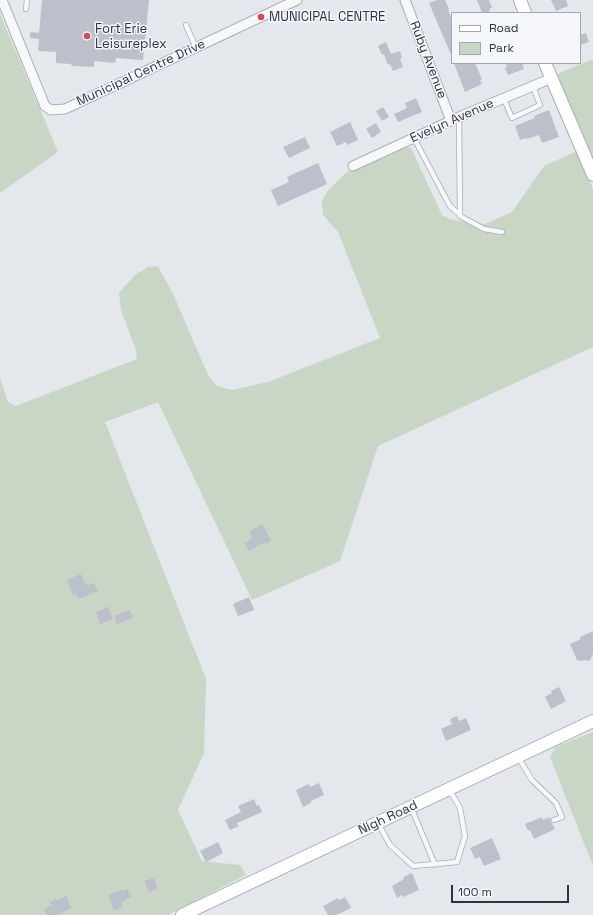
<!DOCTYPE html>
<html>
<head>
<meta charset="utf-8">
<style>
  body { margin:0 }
  #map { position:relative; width:593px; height:915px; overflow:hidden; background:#e4e7ec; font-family:"Space Grotesk",sans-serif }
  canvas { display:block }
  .legend { position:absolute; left:451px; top:12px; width:130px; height:52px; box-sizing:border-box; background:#f4f6f9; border:1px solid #a4a8b1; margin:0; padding:5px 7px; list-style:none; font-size:12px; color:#2b3445 }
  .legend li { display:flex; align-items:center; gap:8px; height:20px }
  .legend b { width:20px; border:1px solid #a4a8b1 }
  .scale { position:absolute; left:451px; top:885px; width:118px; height:18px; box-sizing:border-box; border:2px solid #2b3445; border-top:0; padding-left:5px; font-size:12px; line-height:14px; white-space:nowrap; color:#2b3445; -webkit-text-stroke:3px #f4f6f9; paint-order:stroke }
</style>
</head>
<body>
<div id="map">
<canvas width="593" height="915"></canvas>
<ul class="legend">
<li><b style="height:5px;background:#fff"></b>Road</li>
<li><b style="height:11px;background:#c9d6c5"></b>Park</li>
</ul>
<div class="scale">100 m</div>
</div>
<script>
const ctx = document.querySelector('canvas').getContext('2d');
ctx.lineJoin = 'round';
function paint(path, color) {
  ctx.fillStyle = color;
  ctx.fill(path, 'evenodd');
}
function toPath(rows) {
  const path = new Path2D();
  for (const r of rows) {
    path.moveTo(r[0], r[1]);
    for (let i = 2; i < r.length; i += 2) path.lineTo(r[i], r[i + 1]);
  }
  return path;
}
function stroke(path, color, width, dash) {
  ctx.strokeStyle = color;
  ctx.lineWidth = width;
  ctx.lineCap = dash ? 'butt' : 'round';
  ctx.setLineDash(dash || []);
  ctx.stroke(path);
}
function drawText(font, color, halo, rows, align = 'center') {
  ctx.font = font + ' "Space Grotesk",sans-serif';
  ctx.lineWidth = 3;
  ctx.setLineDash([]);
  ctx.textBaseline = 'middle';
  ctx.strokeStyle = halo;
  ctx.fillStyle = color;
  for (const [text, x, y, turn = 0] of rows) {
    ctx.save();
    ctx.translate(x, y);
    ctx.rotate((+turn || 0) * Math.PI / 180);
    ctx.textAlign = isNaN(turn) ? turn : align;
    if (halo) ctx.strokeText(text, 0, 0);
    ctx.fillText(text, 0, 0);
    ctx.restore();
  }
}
paint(toPath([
  [0,14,58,152,0,193],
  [593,59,593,173,552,76],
  [400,146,411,148,442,215,452,220,485,224,512,212,544,166,577,151,593,189,593,347,378,446,340,561,252,600,158,402,105,422,206,679,204,753,178,810,202,861,240,865,246,875,168,915,0,915,0,378,8,402,16,406,137,359,136,350,121,310,119,293,135,275,148,267,158,266,173,294,208,375,217,386,232,390,268,382,380,338,338,232,323,215,322,201,328,190,347,172],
  [593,732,593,866,550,757,555,747]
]), '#c9d6c5');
paint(toPath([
  [42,0,149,0,143,60,116,58,115,63,94,61,94,67,72,66,71,64,56,63,56,52,38,51,39,39,30,38,30,32,39,33],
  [437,0,445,0,449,9,448,9,452,21,452,57,429,3],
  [477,0,489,0,492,8,489,9,490,13,482,13],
  [551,0,566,0,568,6,556,11],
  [586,33,589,42,580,45,580,35],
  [386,42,391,54,400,51,402,58,400,59,403,67,393,71,390,64,388,65,384,54,382,55,378,46],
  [454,63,475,63,482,79,480,80,482,84,465,92],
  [506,63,522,63,524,69,508,75,505,68,507,67],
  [416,98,422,112,398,122,394,114,407,108,405,103],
  [383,107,389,117,382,121,376,111],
  [549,110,559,137,542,143,539,135,527,139,526,138,520,140,515,126,535,118,534,116],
  [350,122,358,140,347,145,346,142,337,146,330,132],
  [376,123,381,132,372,138,366,129],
  [305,137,310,148,289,158,283,147],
  [318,163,327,184,278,206,271,190,289,182,287,177],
  [262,524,271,540,266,544,265,542,249,551,244,543,253,538,249,532],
  [81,574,85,584,86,583,87,585,94,583,98,591,79,599,77,595,75,595,75,594,73,595,67,580],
  [249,597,254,610,238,616,233,604],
  [108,607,113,619,100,624,96,612],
  [130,610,133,618,117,624,114,616],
  [593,631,593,654,590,660,588,661,585,660,581,661,577,660,570,644,581,639,580,637],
  [559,687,566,701,551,709,545,697,552,693,551,691],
  [457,716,459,721,466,718,471,730,446,741,441,729,452,724,450,719],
  [319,783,324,795,311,801,311,803,303,807,296,790,309,784,310,787],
  [254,799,257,806,259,805,262,812,237,823,239,826,230,830,225,820,241,812,238,806],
  [542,817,543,820,550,817,551,822,555,829,534,839,530,830,528,831,525,824],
  [492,838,501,859,484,866,480,857,475,859,470,848],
  [218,842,223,853,206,862,200,851],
  [412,873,419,890,403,897,402,895,397,898,392,886,404,879,403,877],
  [154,878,158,889,149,892,144,881],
  [128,889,132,897,121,902,123,907,114,911,108,895,121,890,122,891],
  [66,896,71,908,57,915,47,915,44,909,52,905,50,902,56,899,57,901],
  [345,897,351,908,336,915,328,915,323,906,328,904,328,903,338,898,339,900]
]), '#bbc0ca');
const lane = toPath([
  [26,9,27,0],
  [186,25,196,48],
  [504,99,512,118,540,105,533,86],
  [459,117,460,216,484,229,502,232],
  [414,138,443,193,450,206,460,215],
  [518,757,532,780,556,803,562,817,554,820],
  [411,807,435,865],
  [378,823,390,845,413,866,457,862,465,836,460,808,449,789]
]);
const street = toPath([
  [2,0,45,106,51,110,65,109,297,0],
  [405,0,451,121],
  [353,166,459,117,552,78]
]);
const secondary = toPath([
  [520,0,525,13],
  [545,63,593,175],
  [182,915,593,721]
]);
stroke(lane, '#a9aeb7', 6);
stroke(street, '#a9aeb7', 11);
stroke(secondary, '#a9aeb7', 14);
stroke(lane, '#f7f8fa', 4.5);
stroke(street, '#f7f8fa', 9);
stroke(secondary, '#fff', 12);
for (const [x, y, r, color] of [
  [261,17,4,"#d1495b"],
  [87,36,4,"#d1495b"]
]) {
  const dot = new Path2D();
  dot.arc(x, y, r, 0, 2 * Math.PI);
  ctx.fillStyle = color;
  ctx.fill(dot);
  stroke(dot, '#f4f6f9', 1.5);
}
drawText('13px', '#2b3445', '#f4f6f9', [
  ["MUNICIPAL CENTRE",269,17],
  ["Fort Erie",95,29],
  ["Leisureplex",95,44]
], 'left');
drawText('13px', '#2b3445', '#f4f6f9', [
  ["Ruby Avenue",428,60,69],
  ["Municipal Centre Drive",141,73,-25],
  ["Evelyn Avenue",452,121,-24],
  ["Nigh Road",388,818,-25]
]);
</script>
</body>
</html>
